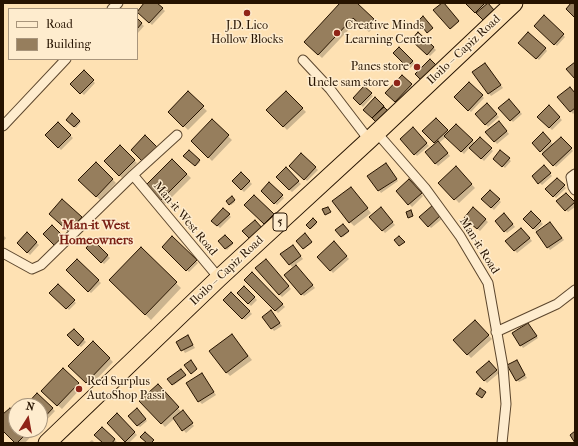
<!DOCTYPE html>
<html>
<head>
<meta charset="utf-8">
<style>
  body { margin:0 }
  #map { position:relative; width:578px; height:446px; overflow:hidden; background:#fee1b3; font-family:"IM FELL French Canon",serif }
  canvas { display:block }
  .frame { position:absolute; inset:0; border:4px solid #261300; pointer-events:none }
  .legend { position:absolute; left:8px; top:8px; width:130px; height:52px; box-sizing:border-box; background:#feecce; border:1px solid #a8957c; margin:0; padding:5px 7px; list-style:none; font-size:12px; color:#261300 }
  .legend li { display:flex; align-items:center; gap:8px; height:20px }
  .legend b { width:20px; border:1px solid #a8957c }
  .north { position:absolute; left:8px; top:398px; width:40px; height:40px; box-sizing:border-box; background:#feecce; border:1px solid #a8957c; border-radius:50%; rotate:11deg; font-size:11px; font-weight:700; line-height:16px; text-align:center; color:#261300 }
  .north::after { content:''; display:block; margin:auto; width:14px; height:18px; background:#8f2418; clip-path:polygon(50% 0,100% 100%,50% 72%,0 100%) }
</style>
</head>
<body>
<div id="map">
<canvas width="578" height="446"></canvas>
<div class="frame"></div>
<ul class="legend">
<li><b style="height:5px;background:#feecce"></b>Road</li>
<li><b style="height:11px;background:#967e5d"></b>Building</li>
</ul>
<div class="north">N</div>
</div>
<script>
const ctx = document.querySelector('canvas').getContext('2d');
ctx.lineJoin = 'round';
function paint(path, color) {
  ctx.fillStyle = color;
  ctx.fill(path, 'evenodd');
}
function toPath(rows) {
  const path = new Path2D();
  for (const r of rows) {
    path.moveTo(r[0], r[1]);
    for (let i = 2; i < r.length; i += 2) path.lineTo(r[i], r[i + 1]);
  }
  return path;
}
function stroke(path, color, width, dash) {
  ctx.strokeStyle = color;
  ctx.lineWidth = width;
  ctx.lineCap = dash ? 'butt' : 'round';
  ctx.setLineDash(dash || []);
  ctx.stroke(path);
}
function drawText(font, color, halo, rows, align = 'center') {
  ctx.font = font + ' "IM FELL French Canon",serif';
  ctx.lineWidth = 3;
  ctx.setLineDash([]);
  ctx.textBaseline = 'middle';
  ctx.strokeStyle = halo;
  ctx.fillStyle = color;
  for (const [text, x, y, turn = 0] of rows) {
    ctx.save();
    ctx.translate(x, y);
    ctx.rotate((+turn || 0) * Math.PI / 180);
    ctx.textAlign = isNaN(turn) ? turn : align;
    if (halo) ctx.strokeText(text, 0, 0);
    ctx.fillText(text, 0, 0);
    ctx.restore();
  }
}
paint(toPath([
  [145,3,156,3,165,11,152,25,138,11],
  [342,3,356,3,377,24,369,32,357,21,322,58,305,42],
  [443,3,459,22,451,29,435,10],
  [466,3,488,3,496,13,486,22],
  [544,17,565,37,557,46,535,26],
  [137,20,144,26,137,34],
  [418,33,436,50,430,56,412,40],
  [522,46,545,48,547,51,539,60],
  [399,49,415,64,410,68,395,53],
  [485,64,503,88,491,96,473,73],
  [84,72,95,83,84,95,72,84],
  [402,77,413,87,398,103,387,93],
  [469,83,484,98,471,112,456,97],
  [364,87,373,96,363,107,354,98],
  [286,92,306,112,287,130,268,110],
  [188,93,207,111,188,130,170,112],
  [575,94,575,112,573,114,559,97],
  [509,100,522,114,513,122,500,108],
  [487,104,499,117,488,127,477,114],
  [549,107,562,120,552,130,539,117],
  [72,115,81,122,76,128,67,120],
  [436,119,449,133,456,125,475,143,480,138,493,151,484,161,470,147,464,154,446,137,439,143,450,156,438,166,426,153,436,144,424,131],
  [212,121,232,140,212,161,192,141],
  [58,124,73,138,61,150,46,135],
  [501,124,509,134,497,144,487,132],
  [413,129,429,146,417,156,401,139],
  [543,134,554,145,561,138,573,151,556,167,533,143],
  [120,146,137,163,122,178,105,161],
  [189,151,200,162,196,166,184,155],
  [500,152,511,161,505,168,494,158],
  [301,154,318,170,307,181,290,165],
  [172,160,191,178,165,204,146,186],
  [96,163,116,183,100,200,80,180],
  [389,167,398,181,381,193,369,176],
  [544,167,552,176,542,185,533,176],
  [456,168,475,188,459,203,440,183],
  [286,169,301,184,292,192,277,177],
  [241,173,252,184,244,192,233,181],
  [557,179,566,188,556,198,547,189],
  [409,180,423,196,412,207,397,191],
  [269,183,284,198,277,205,262,191],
  [351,188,371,213,354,226,350,222],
  [490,191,501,202,494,210,482,199],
  [566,194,575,204,575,207,568,212,558,201],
  [254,196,276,217,267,226,246,205],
  [231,197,235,202,231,205,227,201],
  [62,200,85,221,72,235,50,214],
  [433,206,443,218,431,228,421,217],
  [473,208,488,222,480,231,467,220],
  [224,209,231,217,220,228,213,221],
  [381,209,395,225,385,233,371,217],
  [531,212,543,224,536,231,524,219],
  [507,217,515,227,507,233,496,221],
  [313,220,317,224,311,229,308,225],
  [550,223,564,240,550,250,537,232],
  [343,225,349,232,343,237,337,230],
  [524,231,532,241,517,253,507,241],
  [27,234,39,245,30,255,18,243],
  [3,235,6,238,3,242],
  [305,235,312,243,304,249,297,241],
  [225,236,233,244,227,250,219,241],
  [172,238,198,263,189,272,163,247],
  [93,242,110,258,104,264,87,248],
  [334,243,349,259,333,273,318,257],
  [141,249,181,288,151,320,110,280],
  [295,249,303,259,292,267,282,254],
  [77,260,101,283,91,293,67,270],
  [268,263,291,289,282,297,279,294],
  [298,269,315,288,304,296,302,294],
  [252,274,285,307,278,313,246,280],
  [58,285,76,303,69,310,51,293],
  [244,287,257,300,251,306,238,293],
  [231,293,252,314,245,320,224,300],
  [273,314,282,326,274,331,263,317],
  [475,321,492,339,471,358,454,340],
  [530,326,538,338,523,348,513,334],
  [74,330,86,342,81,347,68,335],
  [188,337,195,348,185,353,178,342],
  [236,340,252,360,230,376,226,372],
  [93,342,113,362,90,386,70,366],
  [517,361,527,378,519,382,517,380],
  [489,362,499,373,487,383,477,372],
  [63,369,82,387,62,409,43,391],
  [181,370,186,376,174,385,169,379],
  [202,374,216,395,202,404,199,401],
  [158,386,194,426,186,433,174,419,165,427,141,401],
  [37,394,55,411,41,426,40,406,26,406],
  [140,412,147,421,140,427,137,425],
  [117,414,137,435,129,443,127,443,108,423],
  [16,415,16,430,31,430,34,433,25,443,16,443,3,430,3,416],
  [102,428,117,442,117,443,104,443],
  [92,440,95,443,88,443]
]), '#0003');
const building = toPath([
  [144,3,157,3,163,8,149,23,137,12,144,3],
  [340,3,357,3,374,19,365,29,353,18,318,55,304,42,340,3],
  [442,3,444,3,459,21,450,29,433,10,442,3],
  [466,3,485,3,475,13,466,4,466,3],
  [488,3,494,10,483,20,476,13,488,3],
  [571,3,575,4,575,18,566,9,571,3],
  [544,15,564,34,554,45,534,26,544,15],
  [423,16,433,28,427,33,418,21,423,16],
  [137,18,142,23,137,29,137,18],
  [418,32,434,47,427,55,411,40,418,32],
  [528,32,546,48,536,59,518,43,528,32],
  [399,47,413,61,407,67,393,53,399,47],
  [430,59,439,68,424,83,415,74,430,59],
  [575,62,575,79,566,69,575,62],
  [485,63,501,85,488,94,472,72,485,63],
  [84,70,94,80,80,94,70,84,84,70],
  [402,75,412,84,395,102,385,93,402,75],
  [469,82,483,95,468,111,454,97,469,82],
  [364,86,372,93,360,105,353,98,364,86],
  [570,87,575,93,575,108,570,112,557,97,570,87],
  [188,91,204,106,183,127,168,112,188,91],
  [286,91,303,108,283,127,266,110,286,91],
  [375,97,384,106,372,118,363,110,375,97],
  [509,99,520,112,510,121,498,108,509,99],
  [487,103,497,114,485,125,475,114,487,103],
  [549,105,560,117,549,128,537,117,549,105],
  [384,107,392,115,381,127,372,118,384,107],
  [72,113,80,121,74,127,66,120,72,113],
  [436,118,448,130,434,143,422,131,436,118],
  [212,119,229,135,208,158,191,141,212,119],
  [499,121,507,131,494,142,485,132,499,121],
  [58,122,71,135,58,148,45,135,58,122],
  [456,124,473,140,461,152,444,136,456,124],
  [413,127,427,143,414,155,400,139,413,127],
  [543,132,551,141,540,152,532,143,543,132],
  [145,135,158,148,144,163,131,150,145,135],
  [480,137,492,148,481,159,469,148,480,137],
  [561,137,572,148,553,166,542,154,561,137],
  [438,141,448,153,435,164,425,152,438,141],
  [120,145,135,160,119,176,104,161,120,145],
  [189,150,200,160,195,166,183,156,189,150],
  [500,150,510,158,502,167,493,159,500,150],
  [301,153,316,167,304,180,289,166,301,153],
  [172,159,187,174,160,201,145,186,172,159],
  [96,162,113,179,96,197,78,180,96,162],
  [386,163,397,179,378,191,367,176,386,163],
  [544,165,551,173,538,184,532,176,544,165],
  [456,166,472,184,454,200,438,183,456,166],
  [286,167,299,181,289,190,276,177,286,167],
  [241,172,250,181,241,190,232,181,241,172],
  [557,178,565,185,553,197,545,189,557,178],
  [409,179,422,193,408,205,396,191,409,179],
  [269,182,283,195,274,204,261,191,269,182],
  [351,187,368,208,349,223,332,201,351,187],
  [490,190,500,199,491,208,481,199,490,190],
  [566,193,575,202,565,211,556,201,566,193],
  [254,195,274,214,264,224,244,205,254,195],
  [232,196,235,200,229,205,226,201,232,196],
  [62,199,82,217,68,231,49,214,62,199],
  [433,205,441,215,428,227,419,217,433,205],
  [328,207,331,212,325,215,322,209,328,207],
  [381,207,393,222,382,231,369,217,381,207],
  [473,207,486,219,477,229,464,218,473,207],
  [223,208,230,214,217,226,211,221,223,208],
  [411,210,413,216,408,218,406,212,411,210],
  [531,211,541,221,533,229,523,219,531,211],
  [504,213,513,224,504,232,495,221,504,213],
  [313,218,317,222,310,229,306,225,313,218],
  [255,220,263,229,251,240,242,231,255,220],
  [550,222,562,238,547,248,536,232,550,222],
  [343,224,349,231,341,237,335,230,343,224],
  [52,225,64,237,55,246,43,234,52,225],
  [521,228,530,238,514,251,505,241,521,228],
  [27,232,37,242,27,253,17,243,27,232],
  [305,233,312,242,303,249,296,241,305,233],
  [225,235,233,243,225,249,218,241,225,235],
  [172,236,197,260,186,271,162,247,172,236],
  [399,236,405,242,399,246,394,240,399,236],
  [93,240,108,255,101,263,86,248,93,240],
  [334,241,347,256,330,271,317,257,334,241],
  [293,245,301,256,289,265,280,254,293,245],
  [141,247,177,282,145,315,109,280,141,247],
  [77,259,99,280,88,292,66,270,77,259],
  [266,259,289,286,279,295,255,268,266,259],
  [296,265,313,285,301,295,284,275,296,265],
  [252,272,283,304,275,311,244,280,252,272],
  [58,284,75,300,66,309,49,293,58,284],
  [244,286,255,297,248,304,237,293,244,286],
  [231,292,250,311,242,319,223,300,231,292],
  [271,310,280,323,271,329,262,317,271,310],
  [475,320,489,335,467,355,453,340,475,320],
  [528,323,537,336,520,346,512,333,528,323],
  [74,329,84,339,78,346,67,335,74,329],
  [232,334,248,356,226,373,209,351,232,334],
  [188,335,193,345,181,351,176,342,188,335],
  [93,341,110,358,86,383,68,366,93,341],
  [191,360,197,369,191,374,184,365,191,360],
  [517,360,525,375,516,381,507,365,517,360],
  [489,361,497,370,484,381,476,372,489,361],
  [63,368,79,383,57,406,41,391,63,368],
  [181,369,186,375,172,385,167,379,181,369],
  [202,373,214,392,198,402,186,383,202,373],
  [158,384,179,407,161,424,139,401,158,384],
  [480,388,486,392,482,398,476,394,480,388],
  [37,393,53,408,40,422,40,406,25,406,37,393],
  [10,408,16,414,16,430,30,430,17,443,15,443,3,431,3,414,10,408],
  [137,408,146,419,137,426,128,416,137,408],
  [183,410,193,423,182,431,173,418,183,410],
  [117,413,135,432,125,442,107,423,117,413],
  [102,427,115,439,112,443,103,443,94,435,102,427],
  [575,431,575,443,570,435,575,431],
  [145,432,154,440,151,443,147,443,140,437,145,432]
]);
paint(building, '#967e5d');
stroke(building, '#261300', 1);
const street = toPath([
  [112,9,118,3],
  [303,60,330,89,369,140],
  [3,126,66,59],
  [377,133,425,188,460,236,488,283,503,367,506,404,502,443],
  [575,174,571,177,573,187,575,190],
  [133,175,219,278],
  [3,253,32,269,41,265,133,175,177,135],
  [496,332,557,304,575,290]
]);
const highway = toPath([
  [47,443,219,278,369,140,514,3]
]);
stroke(street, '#5c462d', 11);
stroke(highway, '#261300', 19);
stroke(street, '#feecce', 9);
stroke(highway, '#fee1b3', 17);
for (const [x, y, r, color] of [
  [247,13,4,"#8f2418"],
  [337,33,4,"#8f2418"],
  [417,67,4,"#8f2418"],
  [397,83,4,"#8f2418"],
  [79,389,4,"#8f2418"]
]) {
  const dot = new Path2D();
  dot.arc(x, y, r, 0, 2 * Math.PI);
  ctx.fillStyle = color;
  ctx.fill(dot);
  stroke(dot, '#feecce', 1.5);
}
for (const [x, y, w] of [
  [280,222,14]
]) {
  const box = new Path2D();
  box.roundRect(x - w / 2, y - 9, w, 18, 3);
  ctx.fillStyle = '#feecce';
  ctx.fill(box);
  stroke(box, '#261300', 1);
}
drawText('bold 11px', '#261300', null, [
  ["5",280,222]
]);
drawText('12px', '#261300', '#feecce', [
  ["J.D. Lico",247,26,"center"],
  ["Hollow Blocks",247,40,"center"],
  ["Creative Minds",345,26],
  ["Learning Center",345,40],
  ["Panes store",409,67,"right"],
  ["Uncle sam store",389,83,"right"],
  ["Red Surplus",87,382],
  ["AutoShop Passi",87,396]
], 'left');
drawText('12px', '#261300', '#feecce', [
  ["Iloilo – Capiz Road",464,50,-43],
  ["Man-it West Road",185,219,50],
  ["Man-it Road",479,246,58],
  ["Iloilo – Capiz Road",227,271,-43]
]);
drawText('bold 13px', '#7a1f14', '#feecce', [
  ["Man-it West",96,226],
  ["Homeowners",96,241]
]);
</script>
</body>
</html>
